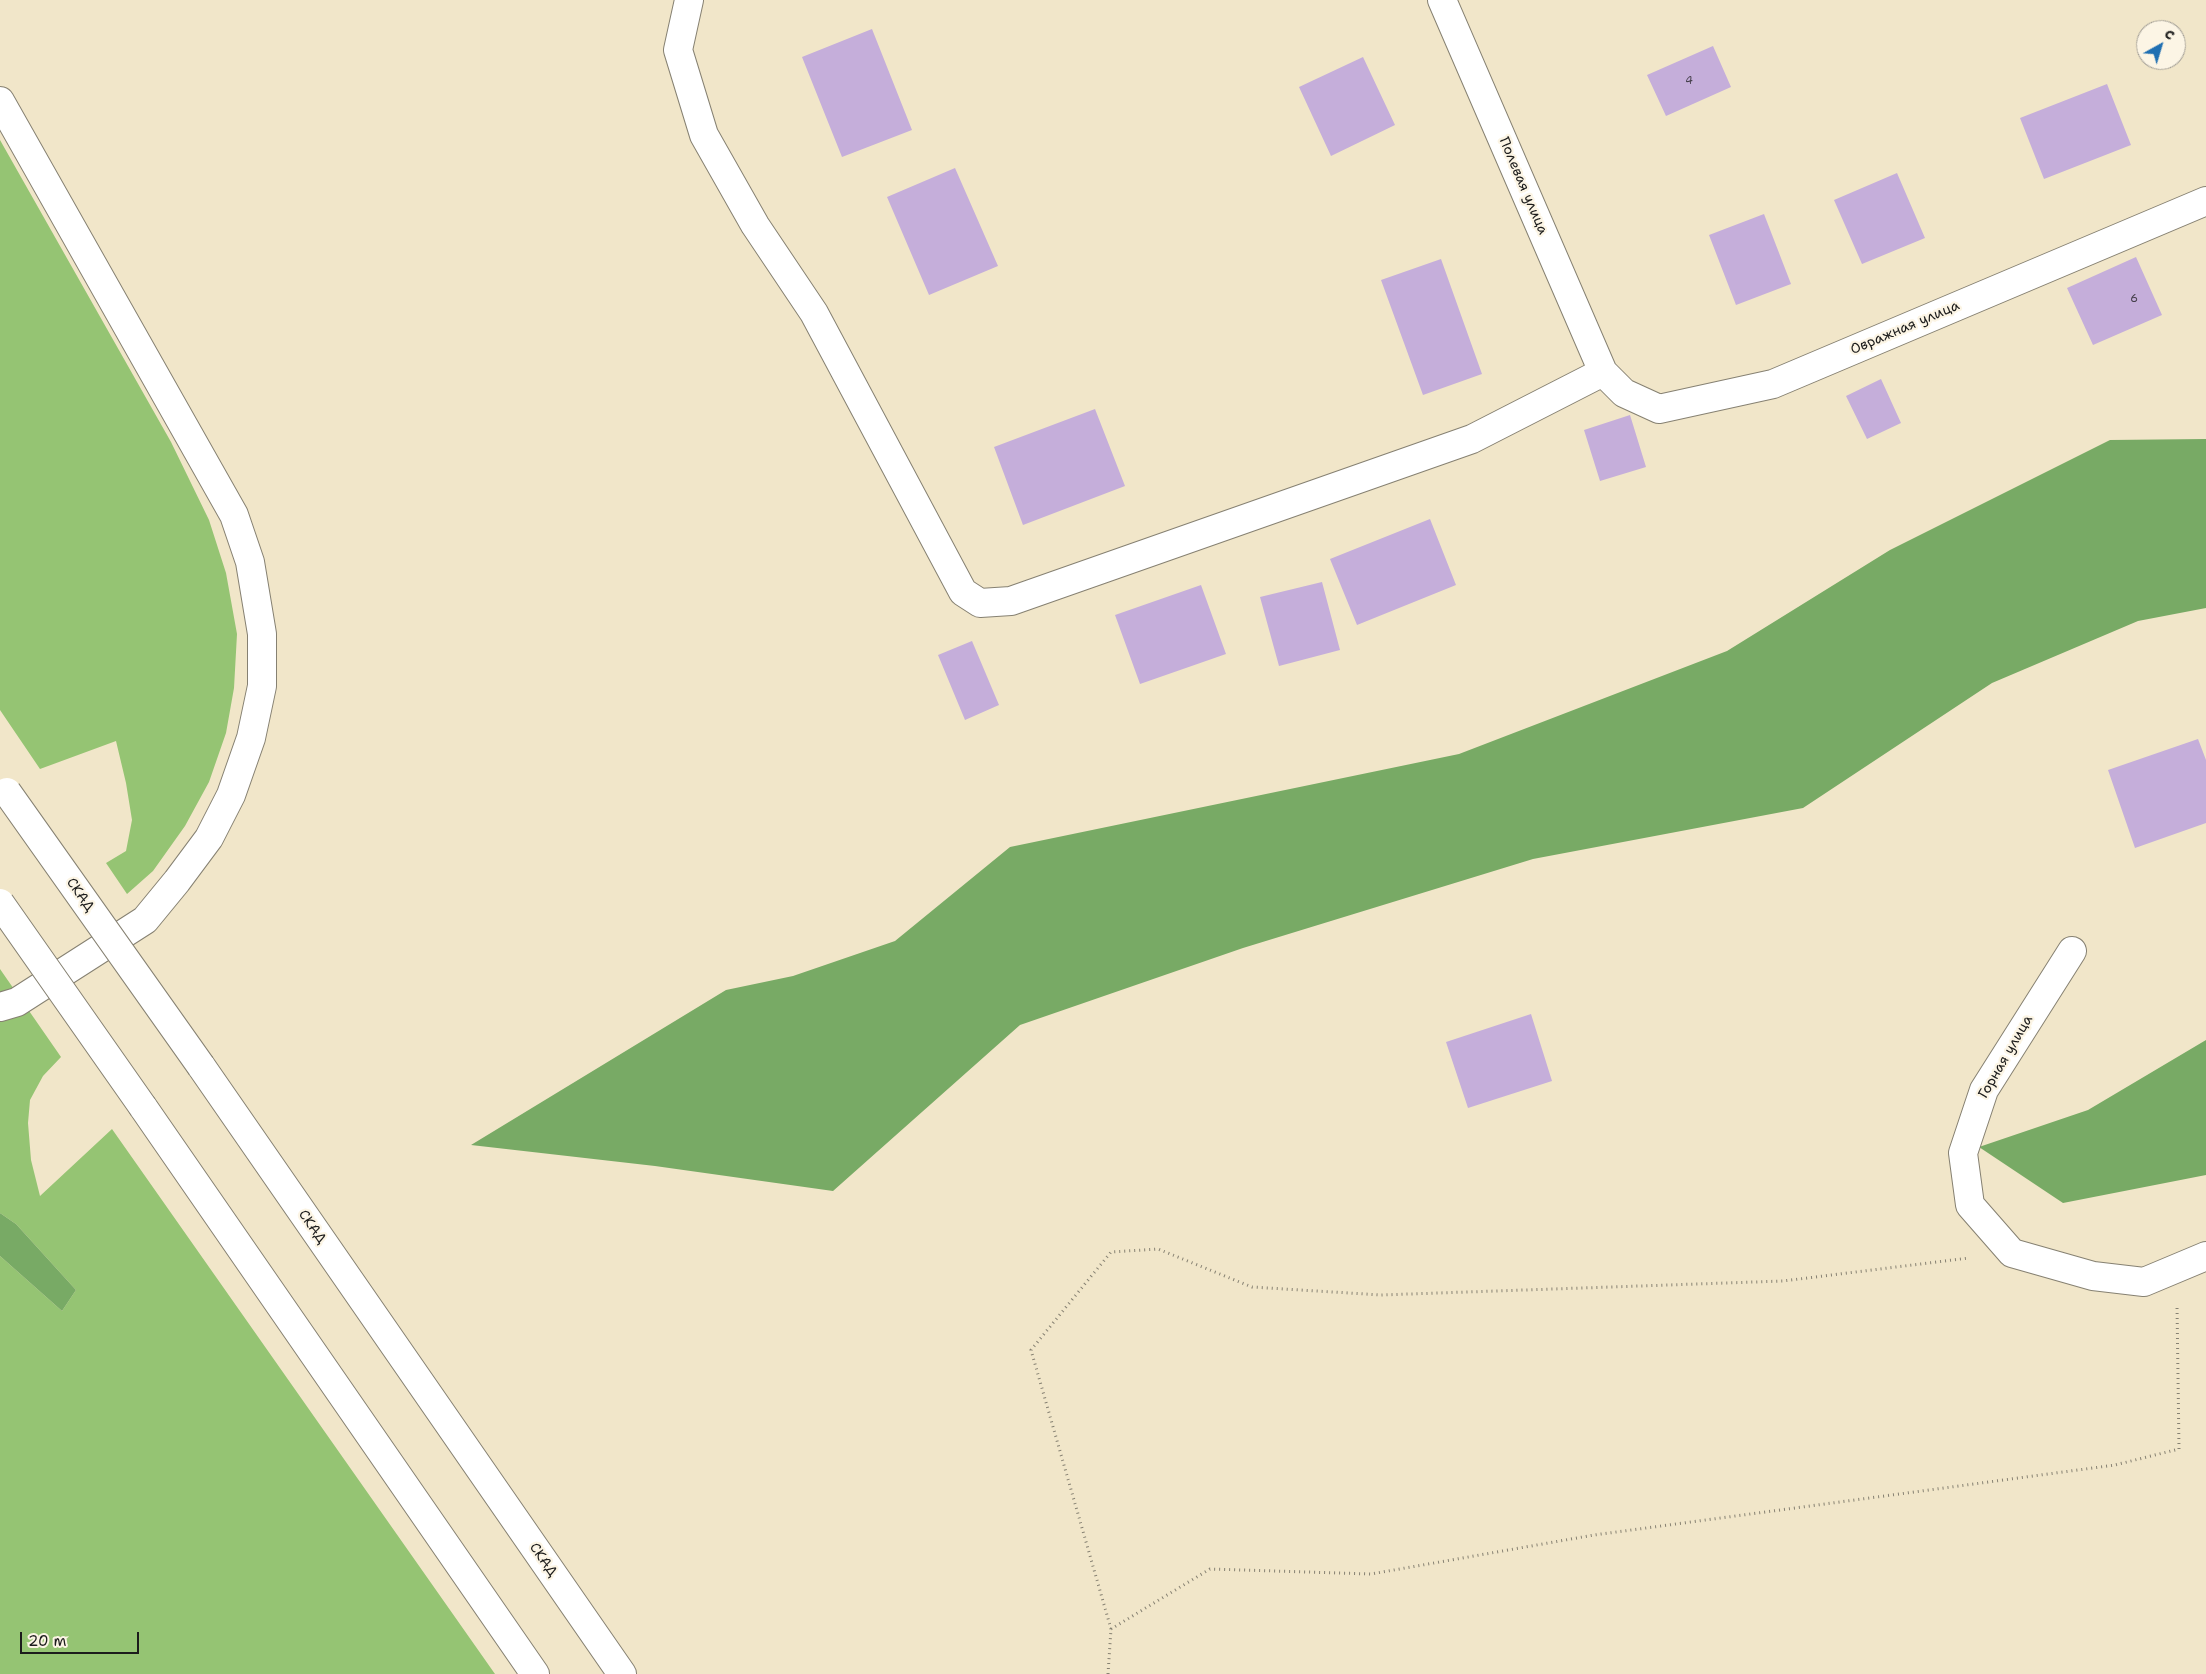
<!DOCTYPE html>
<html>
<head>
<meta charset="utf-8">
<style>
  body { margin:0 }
  #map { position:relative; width:2206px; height:1674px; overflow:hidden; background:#f1e6c9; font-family:"Shantell Sans",sans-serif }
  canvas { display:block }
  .north { position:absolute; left:2136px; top:20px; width:50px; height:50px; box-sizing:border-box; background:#fcf5e5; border:1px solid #a29e95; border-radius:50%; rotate:39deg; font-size:14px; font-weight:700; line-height:20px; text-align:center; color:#1c1c1c }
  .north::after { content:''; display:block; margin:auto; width:18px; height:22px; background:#1f6fb2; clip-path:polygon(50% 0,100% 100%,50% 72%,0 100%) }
  .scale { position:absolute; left:20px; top:1632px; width:119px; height:22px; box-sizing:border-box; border:2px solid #1c1c1c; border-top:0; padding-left:6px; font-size:15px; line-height:18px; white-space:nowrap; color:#1c1c1c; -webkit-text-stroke:4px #fcf5e5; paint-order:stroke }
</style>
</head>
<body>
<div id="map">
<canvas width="2206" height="1674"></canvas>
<div class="north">С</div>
<div class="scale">20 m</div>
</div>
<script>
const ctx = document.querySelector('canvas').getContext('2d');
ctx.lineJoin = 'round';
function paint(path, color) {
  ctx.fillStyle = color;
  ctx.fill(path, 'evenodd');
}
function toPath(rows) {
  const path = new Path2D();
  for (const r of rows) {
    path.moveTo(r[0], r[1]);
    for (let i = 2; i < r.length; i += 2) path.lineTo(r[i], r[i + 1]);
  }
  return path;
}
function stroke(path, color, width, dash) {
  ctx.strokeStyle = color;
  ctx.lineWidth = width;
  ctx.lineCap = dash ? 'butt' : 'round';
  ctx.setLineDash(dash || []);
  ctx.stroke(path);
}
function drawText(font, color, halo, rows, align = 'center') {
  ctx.font = font + ' "Shantell Sans",sans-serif';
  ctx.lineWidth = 4.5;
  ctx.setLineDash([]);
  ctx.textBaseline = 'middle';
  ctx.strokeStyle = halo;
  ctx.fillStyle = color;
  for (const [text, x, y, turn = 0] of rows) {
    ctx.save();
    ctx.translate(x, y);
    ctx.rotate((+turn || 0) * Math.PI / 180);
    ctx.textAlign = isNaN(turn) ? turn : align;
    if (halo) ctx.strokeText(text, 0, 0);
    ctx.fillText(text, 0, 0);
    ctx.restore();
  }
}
paint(toPath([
  [0,140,171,442,209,520,226,573,237,634,234,688,226,733,209,782,185,826,153,871,127,894,106,863,126,851,132,820,126,783,116,741,40,769,0,710],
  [0,969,61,1057,43,1076,30,1100,28,1123,31,1160,40,1196,112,1129,495,1674,0,1674,0,1256,62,1311,76,1290,16,1224,0,1213]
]), '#95c473');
paint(toPath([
  [2206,439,2206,608,2138,621,1992,683,1803,808,1533,859,1243,948,1020,1025,833,1191,655,1166,471,1145,726,990,793,976,895,941,1010,847,1459,754,1727,651,1890,550,2110,440],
  [2206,1040,2206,1175,2063,1203,1979,1147,2088,1110],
  [0,1213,16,1224,76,1290,62,1311,0,1256]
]), '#78aa65');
paint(toPath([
  [872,29,912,130,842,157,802,57],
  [1713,46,1731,87,1666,116,1647,75],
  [1363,57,1395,125,1331,156,1299,87],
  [2107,84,2131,145,2044,179,2020,118],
  [955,168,998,266,929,295,887,197],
  [1897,173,1925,238,1862,264,1834,200],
  [1764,214,1791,284,1736,305,1709,235],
  [2136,257,2162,315,2093,345,2067,288],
  [1441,259,1482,374,1423,395,1381,280],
  [1881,379,1901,423,1867,439,1846,396],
  [1095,409,1125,486,1023,525,994,447],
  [1630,415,1646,467,1600,481,1584,430],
  [1430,519,1456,585,1357,625,1330,559],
  [1322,582,1340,650,1279,666,1260,597],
  [1201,585,1226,654,1140,684,1115,615],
  [972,641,999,705,965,720,938,655],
  [2198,739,2206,760,2206,823,2135,848,2108,770],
  [1531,1014,1552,1081,1468,1108,1446,1042]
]), '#c5aeda');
const minor = toPath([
  [689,0,678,50,704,135,755,225,814,313,963,592,980,603,1011,601,1472,439,1603,372],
  [1442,0,1603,372,1624,393,1659,409,1773,384,2206,201],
  [2072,951,1984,1090,1963,1153,1970,1205,2012,1253,2093,1276,2144,1282,2206,1256]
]);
const major = toPath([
  [0,101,234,515,250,562,262,634,262,686,251,738,231,795,209,838,177,881,145,920,17,1002,0,1007]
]);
const highway = toPath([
  [201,1066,622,1674],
  [143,1107,535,1674]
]);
stroke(minor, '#868172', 30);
stroke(major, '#868172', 30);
stroke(highway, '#868172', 30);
stroke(toPath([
  [1111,1629,1031,1350,1111,1252,1158,1249,1252,1287,1381,1295,1783,1281,1969,1258],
  [1108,1674,1111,1629,1210,1569,1371,1574,1594,1535,2115,1465,2179,1449,2177,1305]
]), '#868172', 3, [1, 4]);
stroke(minor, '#fff', 28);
stroke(major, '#fff', 28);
stroke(highway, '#fff', 28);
const highwayBridge = toPath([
  [7,792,201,1066],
  [0,903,143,1107]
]);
stroke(highwayBridge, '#868172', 30, []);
stroke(highwayBridge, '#fff', 28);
drawText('11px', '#46404c', null, [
  ["4",1689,81],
  ["6",2134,299]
]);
drawText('14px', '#1c1c1c', '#fcf5e5', [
  ["Полевая улица",1523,186,67],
  ["Овражная улица",1905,328,-23],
  ["СКАД",80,895,55],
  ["Горная улица",2006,1057,-60],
  ["СКАД",312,1227,55],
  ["СКАД",543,1560,55]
]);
</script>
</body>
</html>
